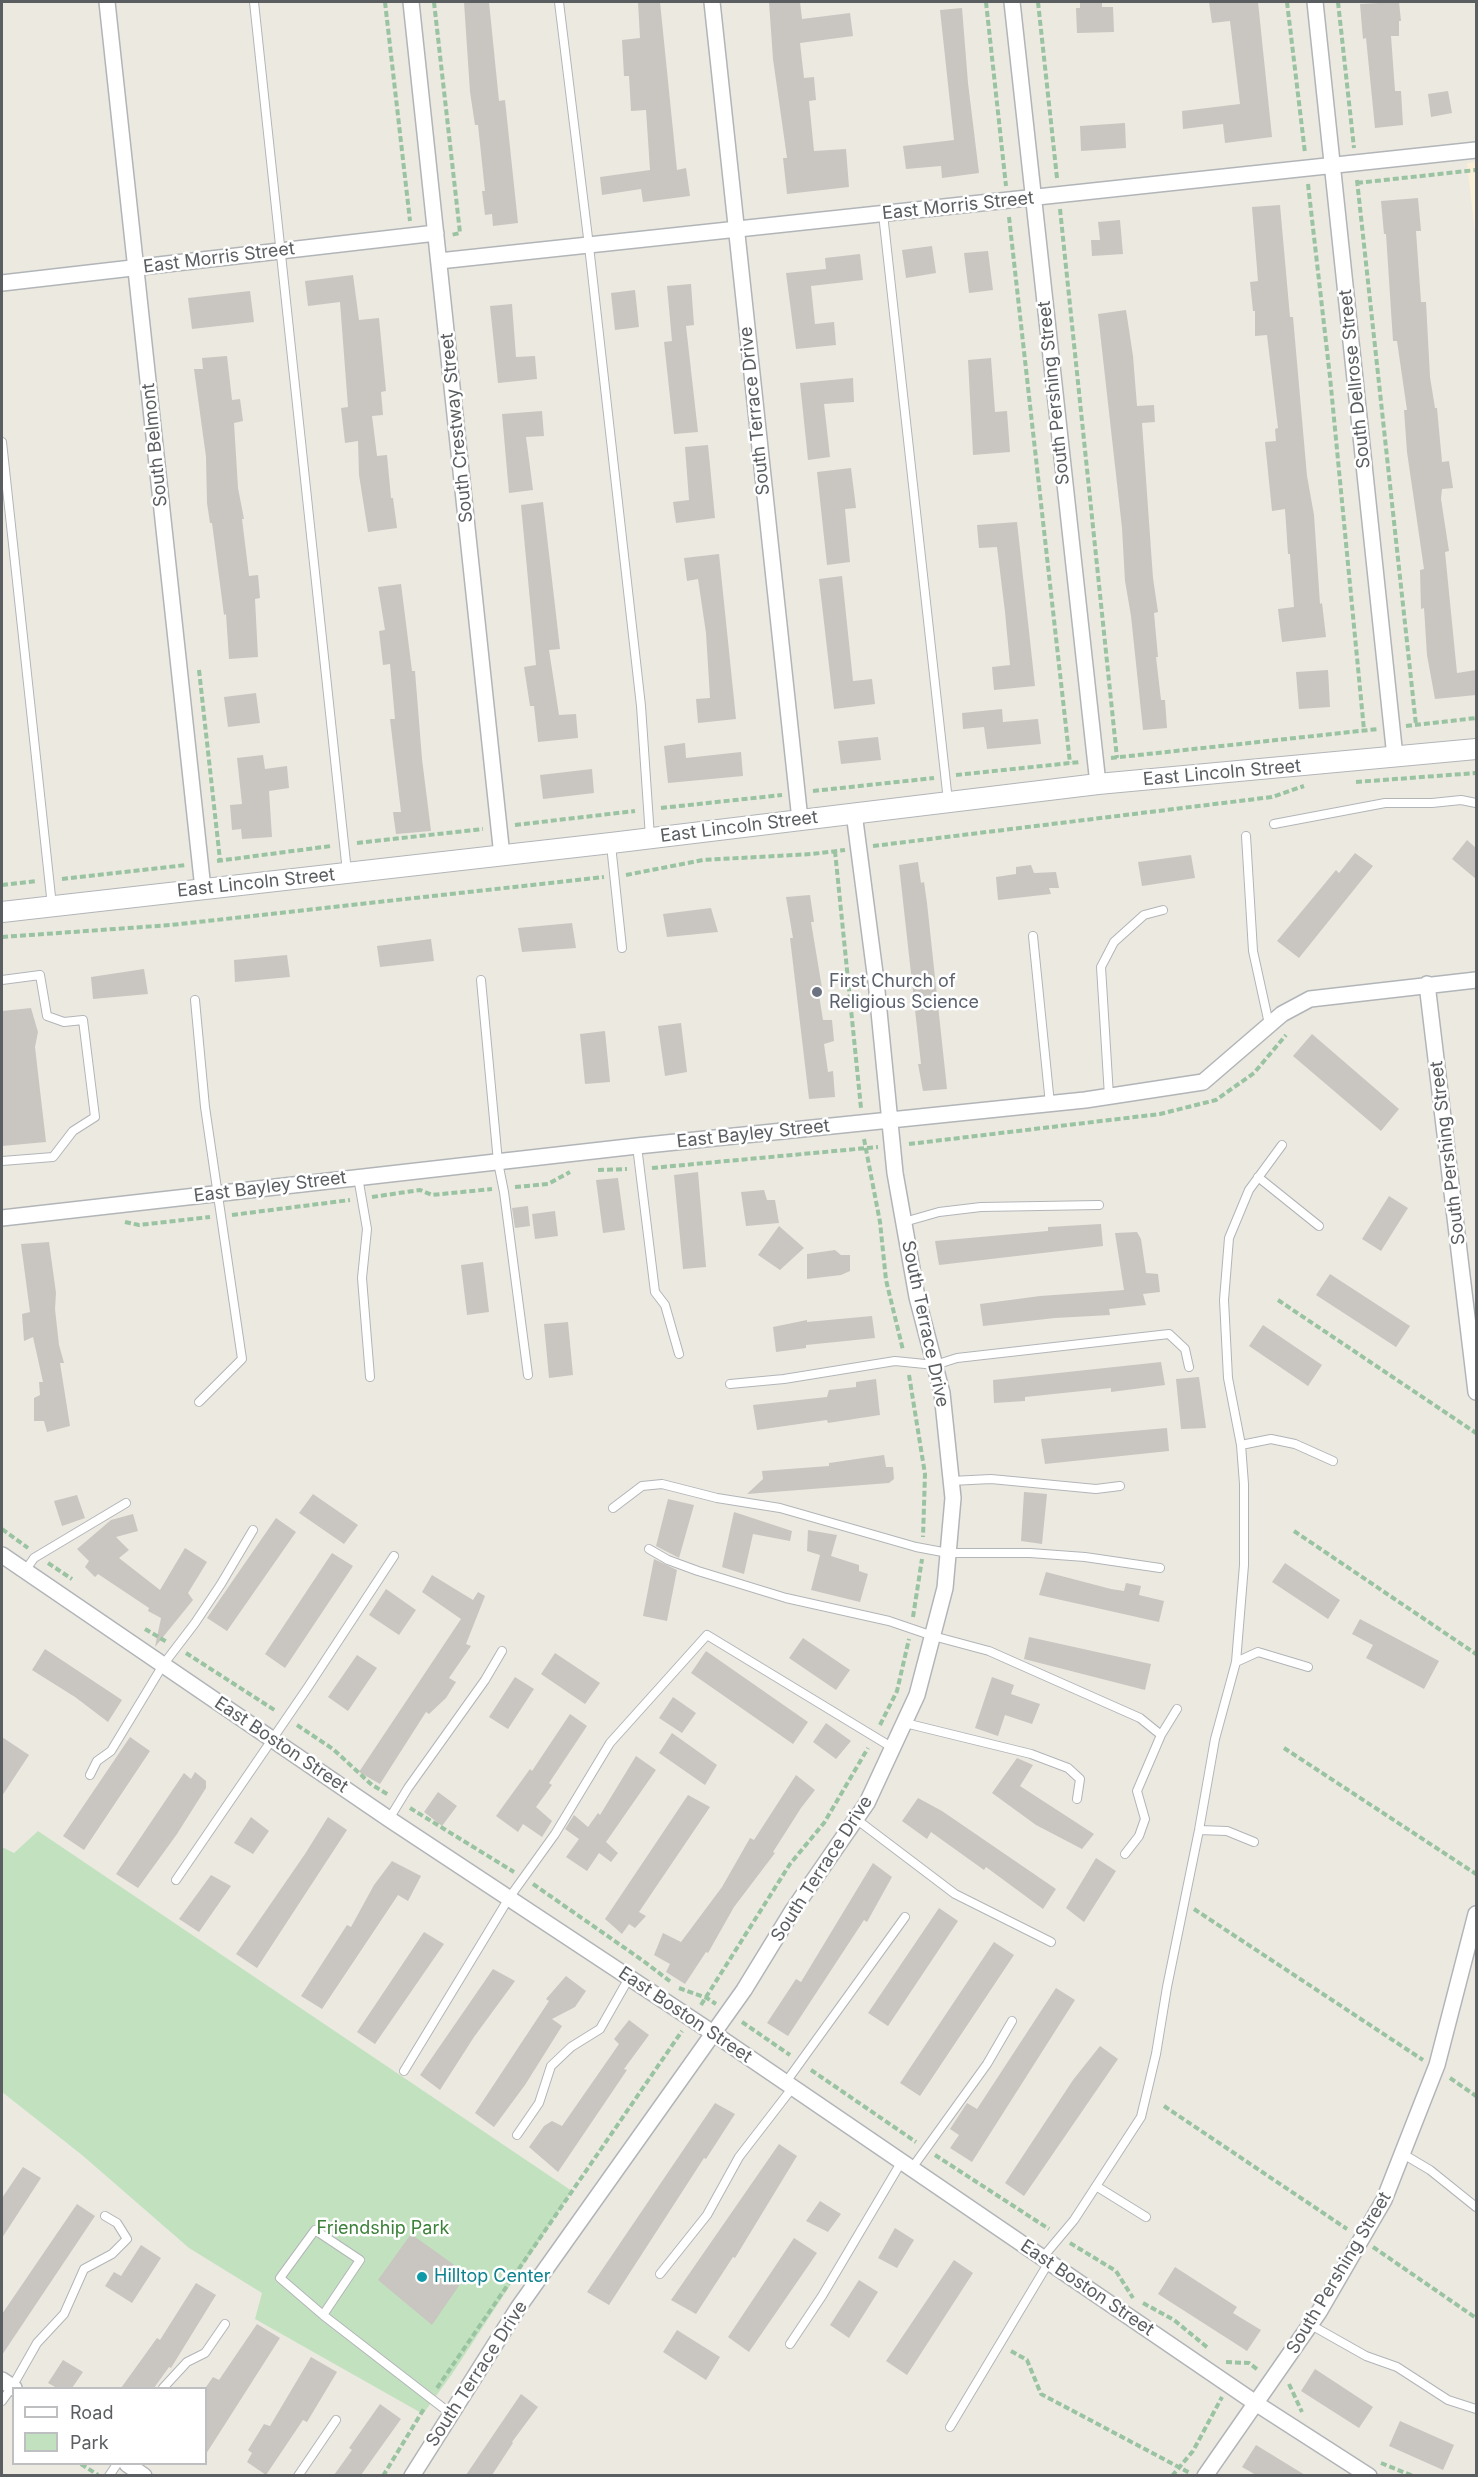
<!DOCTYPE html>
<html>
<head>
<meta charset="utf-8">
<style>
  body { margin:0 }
  #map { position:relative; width:1478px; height:2477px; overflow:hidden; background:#ece9e1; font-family:Inter,sans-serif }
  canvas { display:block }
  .frame { position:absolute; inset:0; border:3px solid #5a5e61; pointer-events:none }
  .legend { position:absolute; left:12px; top:2387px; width:195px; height:78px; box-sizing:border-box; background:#fff; border:2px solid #bdbfc0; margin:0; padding:8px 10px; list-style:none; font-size:18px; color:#5a5e61 }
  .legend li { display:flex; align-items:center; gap:12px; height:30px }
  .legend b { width:30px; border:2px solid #bdbfc0 }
</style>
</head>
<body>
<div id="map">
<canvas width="1478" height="2477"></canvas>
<div class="frame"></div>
<ul class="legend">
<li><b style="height:8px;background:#fff"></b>Road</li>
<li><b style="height:16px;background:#c2e2bf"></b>Park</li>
</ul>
</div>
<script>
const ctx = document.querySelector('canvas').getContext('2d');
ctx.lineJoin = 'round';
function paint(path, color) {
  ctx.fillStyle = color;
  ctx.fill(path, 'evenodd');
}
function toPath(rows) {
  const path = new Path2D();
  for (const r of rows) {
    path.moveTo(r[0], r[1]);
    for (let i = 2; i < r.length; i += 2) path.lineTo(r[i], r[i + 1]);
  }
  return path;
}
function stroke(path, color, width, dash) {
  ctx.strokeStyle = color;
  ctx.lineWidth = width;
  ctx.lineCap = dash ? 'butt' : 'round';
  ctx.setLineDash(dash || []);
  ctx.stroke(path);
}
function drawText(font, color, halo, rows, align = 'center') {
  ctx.font = font + ' Inter,sans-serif';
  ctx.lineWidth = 5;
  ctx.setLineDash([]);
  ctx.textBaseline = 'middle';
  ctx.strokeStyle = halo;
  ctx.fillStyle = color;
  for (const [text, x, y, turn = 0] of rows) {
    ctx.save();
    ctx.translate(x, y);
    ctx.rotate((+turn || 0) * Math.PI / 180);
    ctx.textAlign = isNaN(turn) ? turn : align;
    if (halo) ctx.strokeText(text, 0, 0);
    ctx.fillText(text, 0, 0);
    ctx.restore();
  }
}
paint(toPath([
  [1476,162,1476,241,1467,163]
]), '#fbefd7');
paint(toPath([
  [38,1831,572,2191,452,2374,423,2414,255,2319,262,2293,189,2248,82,2155,2,2092,2,1847,14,1853]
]), '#c2e2bf');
paint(toPath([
  [464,2,489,2,499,101,505,100,518,223,493,226,492,214,485,215,482,191,485,191,478,125,475,125,470,92],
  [638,2,660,2,677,170,686,168,690,196,643,202,641,189,602,195,600,177,650,170,646,110,631,111,629,76,624,76,622,40,640,38],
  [769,2,800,2,802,19,850,13,853,36,800,43,804,78,814,77,816,100,809,101,814,151,846,149,849,187,787,194,783,158,787,158,773,59],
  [1080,2,1102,2,1102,7,1113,7,1114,32,1077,33,1076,8,1080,8],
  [1209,2,1258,2,1272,137,1225,143,1223,124,1183,129,1182,111,1240,104,1230,21,1212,23],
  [1399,2,1401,21,1399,21,1399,36,1391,36,1395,91,1401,91,1403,125,1375,128,1366,38,1363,39,1360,4],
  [962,8,968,83,979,173,942,178,941,166,906,169,903,146,954,140,940,10],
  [1448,91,1452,113,1431,117,1428,94],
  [1125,123,1126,148,1081,151,1080,126],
  [1418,198,1421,231,1416,231,1421,302,1426,302,1430,377,1435,408,1437,408,1442,462,1449,461,1453,488,1442,489,1441,499,1449,551,1445,552,1457,673,1476,670,1476,695,1435,699,1427,655,1424,608,1421,609,1420,570,1424,569,1407,452,1404,410,1407,410,1397,341,1393,341,1386,234,1384,234,1381,201],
  [1280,205,1290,317,1293,317,1307,476,1314,515,1320,604,1322,603,1326,637,1282,642,1278,609,1294,607,1290,554,1288,554,1285,509,1272,511,1265,442,1276,441,1275,429,1278,428,1267,335,1255,336,1255,311,1253,311,1250,282,1258,281,1252,207],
  [1120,220,1123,254,1092,256,1091,240,1100,240,1098,222],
  [932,246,936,273,906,278,902,250],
  [988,251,993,290,969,293,964,253],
  [860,254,863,280,811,286,815,324,834,322,836,345,796,349,786,273,826,269,825,258],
  [353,275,359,320,379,318,386,391,381,392,383,415,372,416,377,456,387,455,391,498,393,498,397,528,368,532,359,475,358,441,345,443,341,408,348,407,340,302,308,306,305,281],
  [691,284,694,325,686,326,698,432,674,434,664,342,672,341,667,286],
  [635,290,639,327,615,330,611,293],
  [250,291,254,322,192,329,188,298],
  [512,304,516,357,535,356,537,379,498,383,490,306],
  [1126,310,1133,356,1137,406,1154,405,1155,422,1142,423,1153,578,1158,612,1154,613,1158,657,1156,657,1161,700,1165,700,1167,728,1143,730,1131,616,1125,581,1122,528,1098,314],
  [227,356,232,400,240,399,243,421,234,423,238,488,244,519,242,519,249,576,258,575,260,598,255,599,258,657,229,659,226,614,224,615,212,523,210,523,207,503,206,457,194,369,203,369,202,358],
  [991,358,995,412,1007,411,1010,452,973,455,968,360],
  [853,378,854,402,824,404,830,457,808,460,800,383],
  [542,411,544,436,526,437,533,490,509,493,502,414],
  [708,445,715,518,676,523,673,502,689,500,685,447],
  [851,468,856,508,845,509,850,562,827,565,817,472],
  [543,502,560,649,549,650,559,715,576,714,578,738,538,742,534,706,530,706,524,667,536,665,521,505],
  [1017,522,1035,686,994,690,992,667,1010,665,1005,612,997,547,979,548,977,525],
  [719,554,736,719,698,723,696,699,710,698,706,633,698,579,687,581,684,558],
  [842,576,853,681,872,679,875,704,834,709,819,579],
  [401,584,412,671,415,671,422,759,431,831,396,834,393,812,401,812,390,719,395,719,390,664,383,665,379,631,385,630,378,587],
  [1328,670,1330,707,1299,709,1296,672],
  [256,693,260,723,228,727,224,697],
  [1002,709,1003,722,1038,719,1041,744,987,749,984,727,963,729,962,713],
  [878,737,881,760,841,764,838,741],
  [685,743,686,758,741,752,743,776,668,783,664,746],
  [263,755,265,769,287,766,289,788,269,791,272,837,242,839,241,829,232,830,230,805,242,804,237,758],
  [592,769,594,793,543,799,540,775],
  [1467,840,1476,848,1476,879,1452,859],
  [1355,853,1373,866,1299,958,1277,941,1336,870,1339,873],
  [1191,855,1195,878,1142,886,1138,862],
  [918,862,921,883,924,882,927,903,947,1089,923,1091,918,1064,921,1064,899,865],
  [1031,865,1034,873,1056,872,1059,888,1049,888,1051,894,998,900,996,877,1016,874,1016,867],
  [810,895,814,922,811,922,822,988,818,989,823,1020,832,1020,834,1041,824,1044,828,1072,833,1071,835,1097,809,1099,790,938,793,938,786,897],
  [711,908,718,932,667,937,663,914],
  [572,923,576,948,522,952,518,928],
  [431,939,434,961,380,967,377,946],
  [287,955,290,977,235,982,234,960],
  [144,969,148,994,93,999,91,977],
  [31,1008,38,1032,35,1047,46,1142,2,1146,2,1011],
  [681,1023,687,1072,665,1076,658,1026],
  [605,1031,610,1082,585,1084,580,1034],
  [1312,1034,1399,1109,1381,1131,1293,1056],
  [698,1172,706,1267,683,1269,674,1175],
  [618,1178,625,1230,603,1233,596,1180],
  [764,1190,767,1200,775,1200,779,1223,746,1226,741,1192],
  [1389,1196,1408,1208,1381,1251,1362,1239],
  [528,1206,530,1226,515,1228,512,1208],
  [555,1211,558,1236,535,1239,532,1214],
  [1101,1224,1103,1246,939,1265,935,1241,1048,1231,1048,1227],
  [779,1226,804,1248,780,1270,758,1255],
  [1137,1232,1141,1239,1146,1273,1158,1274,1160,1292,1143,1294,1146,1305,1109,1309,1110,1315,1055,1318,983,1326,980,1304,1040,1296,1124,1290,1115,1233],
  [49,1242,56,1293,55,1309,59,1345,64,1363,60,1363,70,1426,47,1432,44,1421,34,1421,34,1398,40,1395,39,1382,43,1382,33,1337,24,1341,22,1314,30,1312,21,1244],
  [835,1250,841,1255,850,1255,850,1271,841,1275,807,1279,807,1254],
  [483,1262,489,1312,467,1315,461,1265],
  [1330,1274,1410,1326,1396,1347,1316,1295],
  [872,1316,875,1338,806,1345,806,1348,776,1352,773,1327,807,1320,807,1322],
  [568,1322,573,1375,549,1378,544,1324],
  [1263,1325,1322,1365,1308,1386,1249,1346],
  [1161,1362,1165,1385,1111,1392,1111,1388,1025,1397,1025,1401,994,1403,993,1380],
  [1199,1377,1206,1428,1181,1429,1176,1379],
  [876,1379,880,1415,828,1423,827,1420,757,1430,753,1405,827,1397,829,1390,856,1387,856,1382],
  [1167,1428,1169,1451,1045,1464,1041,1439],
  [884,1455,886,1467,893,1467,894,1479,889,1483,747,1494,763,1479,762,1471,829,1466,829,1463],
  [1024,1492,1047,1494,1042,1544,1021,1541],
  [313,1494,358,1525,344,1544,299,1513],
  [77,1495,85,1518,62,1526,54,1501],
  [668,1499,694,1505,679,1558,656,1546],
  [734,1512,792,1531,790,1541,753,1534,744,1574,722,1567],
  [133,1514,138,1531,116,1537,129,1550,119,1558,160,1590,185,1548,207,1562,188,1593,193,1600,155,1647,161,1618,148,1611,149,1608,98,1574,95,1577,85,1567,89,1561,77,1549,111,1520],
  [276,1518,296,1532,227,1631,207,1618],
  [808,1530,837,1535,831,1556,859,1565,859,1571,868,1574,860,1602,811,1590,820,1555,807,1551],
  [332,1553,353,1566,285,1668,265,1654],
  [654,1559,677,1570,667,1621,643,1616],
  [1285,1563,1340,1600,1328,1619,1272,1582],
  [1046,1572,1111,1589,1124,1591,1126,1583,1141,1586,1139,1595,1164,1601,1159,1622,1039,1595],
  [432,1575,473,1600,478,1592,485,1596,466,1644,471,1646,449,1678,456,1682,446,1698,429,1714,426,1712,380,1784,359,1772,461,1619,422,1592],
  [386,1589,416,1610,399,1635,369,1615],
  [1360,1619,1439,1661,1424,1689,1366,1658,1373,1645,1352,1634],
  [1029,1637,1151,1664,1145,1690,1024,1659],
  [803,1638,850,1670,836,1690,789,1658],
  [45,1649,122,1700,108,1722,75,1697,32,1670],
  [706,1651,808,1722,793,1744,691,1673],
  [555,1653,600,1683,585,1704,541,1674],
  [357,1655,377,1668,348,1711,328,1697],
  [515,1677,534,1689,508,1729,489,1717],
  [992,1677,1014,1685,1011,1694,1040,1704,1032,1724,1005,1715,998,1736,975,1728],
  [673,1697,696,1713,682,1733,659,1718],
  [570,1714,587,1726,549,1783,552,1785,536,1807,552,1821,542,1837,523,1824,518,1832,496,1816,530,1769,532,1771],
  [826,1723,851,1741,836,1759,813,1742],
  [672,1733,717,1765,705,1785,659,1753],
  [2,1737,29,1755,2,1796],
  [130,1737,150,1751,84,1850,63,1836],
  [636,1756,656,1770,606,1842,618,1853,611,1862,599,1853,587,1871,566,1857,579,1839,565,1829,574,1815,588,1827,598,1813,600,1815],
  [1017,1758,1033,1765,1020,1786,1094,1834,1082,1849,1036,1825,992,1793],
  [195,1772,206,1781,206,1788,177,1834,138,1888,116,1874,184,1773,191,1779],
  [796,1775,815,1790,801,1808,773,1852,775,1853,734,1907,708,1953,706,1952,685,1984,666,1972,670,1964,654,1955,663,1933,681,1942,722,1887,750,1838,754,1840],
  [438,1792,457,1806,442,1826,424,1812],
  [688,1795,710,1807,639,1912,646,1916,635,1928,629,1924,622,1934,605,1919],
  [918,1798,942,1811,1056,1889,1043,1909,986,1867,984,1870,931,1832,927,1839,902,1821],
  [251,1817,269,1831,253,1854,234,1843],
  [328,1817,347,1830,257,1968,236,1954,305,1854],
  [1096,1858,1116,1871,1084,1922,1066,1908],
  [392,1861,421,1876,408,1901,398,1895,322,2009,301,1996,347,1925,351,1927,374,1885],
  [873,1863,892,1877,867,1922,864,1920,788,2036,767,2023,796,1979,801,1982],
  [211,1875,231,1886,199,1932,179,1919],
  [939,1908,958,1921,888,2026,868,2013],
  [424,1932,444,1944,375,2044,357,2032],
  [994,1942,1014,1955,920,2096,900,2083],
  [493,1969,515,1981,474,2037,440,2090,420,2075],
  [566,1976,586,1991,575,2007,552,2019,562,2026,525,2085,494,2127,475,2113,549,2001,546,1999],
  [1056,1988,1075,2000,972,2162,950,2148,959,2135,950,2129,967,2103,977,2109],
  [629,2020,649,2035,624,2069,627,2070,558,2172,529,2147,544,2126,552,2121,562,2126,619,2044,614,2039],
  [1100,2046,1118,2059,1024,2196,1005,2183,1073,2080],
  [715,2103,735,2114,706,2159,704,2158,609,2305,587,2292],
  [779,2144,797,2156,735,2258,733,2257,696,2314,671,2300],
  [23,2167,41,2178,2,2238,2,2198],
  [820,2201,841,2214,828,2232,806,2221],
  [77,2204,95,2216,2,2355,2,2314],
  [895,2228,914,2240,897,2268,878,2258],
  [411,2234,467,2274,432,2325,378,2280],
  [794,2238,817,2253,749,2352,728,2337],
  [141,2245,161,2258,132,2303,105,2286,114,2272,121,2276],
  [954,2260,973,2273,907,2375,886,2361],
  [1175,2267,1237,2307,1233,2313,1261,2330,1247,2351,1158,2294],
  [859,2280,878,2292,849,2338,830,2325],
  [196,2283,216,2295,171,2368,169,2367,154,2388,121,2388,157,2338,160,2340],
  [257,2324,280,2338,206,2454,206,2387,213,2377,219,2380],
  [677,2330,720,2357,706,2380,663,2352],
  [311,2357,337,2372,307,2422,303,2420,266,2475,247,2462,252,2453,248,2450,264,2424,270,2426],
  [63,2360,83,2372,72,2388,57,2388,48,2383],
  [1315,2369,1373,2407,1359,2428,1301,2391],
  [521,2394,538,2407,512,2442,513,2443,492,2475,466,2475],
  [380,2404,401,2419,361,2475,334,2475,352,2450,349,2448],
  [1400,2421,1454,2445,1443,2470,1389,2446],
  [1256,2445,1305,2475,1256,2475,1242,2467]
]), '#c9c5c0');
const service = toPath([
  [254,2,347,872],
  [559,2,589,246,641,706,650,837],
  [883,214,948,801],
  [2,442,52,906],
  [1274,824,1385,803,1432,803,1461,800,1476,803],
  [1246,836,1253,951,1269,1024],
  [611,845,622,948],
  [1033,936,1050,1104],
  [2,980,40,975,47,1016,64,1022,83,1020,95,1117,73,1131,53,1157,2,1161],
  [481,980,498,1162,504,1192,528,1375],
  [195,1000,205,1107,242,1359,199,1402],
  [1109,1096,1101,967,1114,942,1144,915,1163,910],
  [637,1146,655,1292,665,1305,679,1354],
  [358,1177,367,1229,362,1278,370,1377],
  [1258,1177,1319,1226],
  [904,1222,939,1212,981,1207,1099,1205],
  [730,1384,784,1379,895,1361,935,1365,957,1358,1169,1334,1185,1349,1189,1367],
  [1241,1445,1271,1439,1295,1444,1333,1461],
  [951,1481,991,1479,1096,1489,1120,1486],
  [613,1508,642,1486,662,1484,717,1498,780,1508,916,1547,948,1553,1030,1553,1085,1557,1160,1568],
  [649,1549,668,1560,698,1571,786,1598,889,1621,933,1636,989,1651,1140,1718,1161,1735,1137,1791,1145,1819,1139,1836,1125,1854],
  [25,1571,34,1558,126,1503],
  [1236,1662,1258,1652,1308,1667],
  [905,1723,1031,1754,1068,1768,1080,1779,1077,1799],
  [1161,1735,1177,1709],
  [90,1775,97,1761,111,1751,163,1665,195,1623,221,1584,253,1530],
  [389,1819,408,1788,485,1680,502,1651],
  [856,1819,955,1894,1051,1942],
  [1199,1830,1227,1831,1254,1842],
  [176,1880,308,1687,394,1556],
  [404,2071,509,1898,555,1834,610,1743,707,1635,893,1748],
  [786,2082,905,1917],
  [517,2135,539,2103,551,2066,571,2047,600,2029,629,1978],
  [1403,2154,1430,2170,1476,2207],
  [912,2168,987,2064,1012,2021],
  [1096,2186,1146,2217],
  [1043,2257,1074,2220,1141,2117,1156,2054,1167,1987,1199,1830,1215,1739,1236,1662,1244,1565,1244,1484,1241,1445,1228,1378,1224,1300,1229,1238,1249,1190,1282,1145],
  [660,2274,707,2215,739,2157,793,2087],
  [323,2315,360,2260,315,2230,280,2278,323,2315,451,2414],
  [1311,2325,1366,2356,1397,2367,1448,2400,1476,2409],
  [790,2344,822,2296,902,2161],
  [163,2388,187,2362,205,2353,225,2324],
  [2,2401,12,2387,37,2343,64,2314,84,2269,112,2254,127,2239,117,2223,105,2216],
  [950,2427,1049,2262],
  [109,2476,117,2464],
  [298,2476,336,2420]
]);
const minor = toPath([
  [107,2,203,889],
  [411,2,502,856],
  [712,2,800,820],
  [1012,2,1098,784],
  [1315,2,1395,757],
  [439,261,1476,150],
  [2,283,436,233],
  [1427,984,1476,1392],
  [2,1218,637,1146,1085,1100,1203,1082,1282,1014,1310,999,1476,980],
  [2,1555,389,1819,713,2033,1257,2404,1369,2476],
  [2,2380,14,2388],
  [127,2464,144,2476],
  [412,2476,518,2308,744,1990,793,1910,867,1803,917,1695,945,1588,953,1498,942,1393,917,1297,895,1173,876,981,854,813],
  [1205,2476,1319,2312,1384,2200,1437,2065,1476,1914]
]);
const tertiary = toPath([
  [2,912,611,843,1098,784,1476,749]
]);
stroke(service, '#b2b5b8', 10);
stroke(minor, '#b2b5b8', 18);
stroke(tertiary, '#b2b5b8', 22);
stroke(toPath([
  [385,2,410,221],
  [434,2,460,233,451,235],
  [986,2,1006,186],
  [1038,2,1057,178],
  [1287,2,1305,153],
  [1338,2,1354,148],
  [1357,180,1416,725],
  [1357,183,1476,170],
  [1308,184,1330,377,1364,730],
  [1060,209,1117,758],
  [1009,217,1070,763],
  [199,670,220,860],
  [1406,726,1476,718],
  [1111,758,1378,729],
  [956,775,1080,762],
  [1356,782,1476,773],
  [813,791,934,778],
  [661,808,782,795],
  [515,825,635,811],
  [357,843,483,829],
  [873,846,1272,797,1304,786],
  [835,851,861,1108],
  [217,861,331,846],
  [626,875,703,860,812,854,845,850],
  [62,879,186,865],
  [2,885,37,881],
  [2,937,171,925,604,877],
  [864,1139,880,1222,886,1280,903,1350],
  [909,1144,1160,1114,1216,1100,1254,1073,1286,1035],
  [652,1168,878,1147],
  [598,1170,627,1169],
  [515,1187,548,1184,570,1172],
  [372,1197,420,1190,432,1195,492,1189],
  [232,1215,350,1200],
  [125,1222,139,1225,210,1217],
  [1278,1300,1476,1433],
  [909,1375,925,1474,923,1537],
  [2,1529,28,1548],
  [1294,1531,1476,1654],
  [48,1563,72,1579],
  [913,1617,922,1559],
  [145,1629,167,1642],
  [186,1653,276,1711],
  [297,1725,333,1749,372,1785,389,1795],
  [880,1725,897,1691,909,1639],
  [1284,1748,1476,1874],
  [410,1808,514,1872],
  [533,1884,642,1960,671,1982],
  [1194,1909,1423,2060],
  [679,1988,707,1998,716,2004],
  [701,2005,790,1864,824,1823,868,1748],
  [742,2022,790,2055],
  [811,2070,916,2142],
  [1450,2078,1476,2096],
  [1164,2106,1347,2229],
  [935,2155,1049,2229],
  [1070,2243,1116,2271,1133,2298],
  [1373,2247,1476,2318],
  [1143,2303,1174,2320,1208,2348],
  [1011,2351,1027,2360,1041,2394,1190,2473],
  [1226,2362,1249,2363,1258,2370],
  [1289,2384,1302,2412],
  [437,2388,682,2031],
  [1381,2463,1413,2476],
  [81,2464,98,2475],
  [383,2476,425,2407],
  [1172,2476,1193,2451,1222,2397]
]), '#99c3a1', 4, [6, 3]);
stroke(service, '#fff', 8);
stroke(minor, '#fff', 15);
stroke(tertiary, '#fff', 20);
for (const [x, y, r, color] of [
  [817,992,6,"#6b7280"],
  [422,2277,6,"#0f9aa8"]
]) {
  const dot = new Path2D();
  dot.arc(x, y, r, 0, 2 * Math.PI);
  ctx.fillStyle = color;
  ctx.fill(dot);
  stroke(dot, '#fff', 2);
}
drawText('18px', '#5a5e61', '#fff', [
  ["East Morris Street",958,206,-6],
  ["East Morris Street",219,258,-7],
  ["South Dellrose Street",1355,379,-96],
  ["South Pershing Street",1054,393,-96],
  ["South Terrace Drive",755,411,-96],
  ["South Crestway Street",457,428,-96],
  ["South Belmont",155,445,-96],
  ["East Lincoln Street",1222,773,-5],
  ["East Lincoln Street",739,827,-7],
  ["East Lincoln Street",256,883,-6],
  ["East Bayley Street",753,1134,-6],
  ["South Pershing Street",1448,1153,-97],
  ["East Bayley Street",270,1187,-7],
  ["South Terrace Drive",925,1324,78],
  ["East Boston Street",281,1745,34],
  ["South Terrace Drive",822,1869,-57],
  ["East Boston Street",685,2015,34],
  ["South Pershing Street",1339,2273,-59],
  ["East Boston Street",1087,2288,34],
  ["South Terrace Drive",477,2374,-57]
]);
drawText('18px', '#5b616d', '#fff', [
  ["First Church of",829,982],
  ["Religious Science",829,1003]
], 'left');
drawText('18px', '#3c8139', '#fff', [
  ["Friendship Park",383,2229]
]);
drawText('18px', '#0d838f', '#fff', [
  ["Hilltop Center",434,2277]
], 'left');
</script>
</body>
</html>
